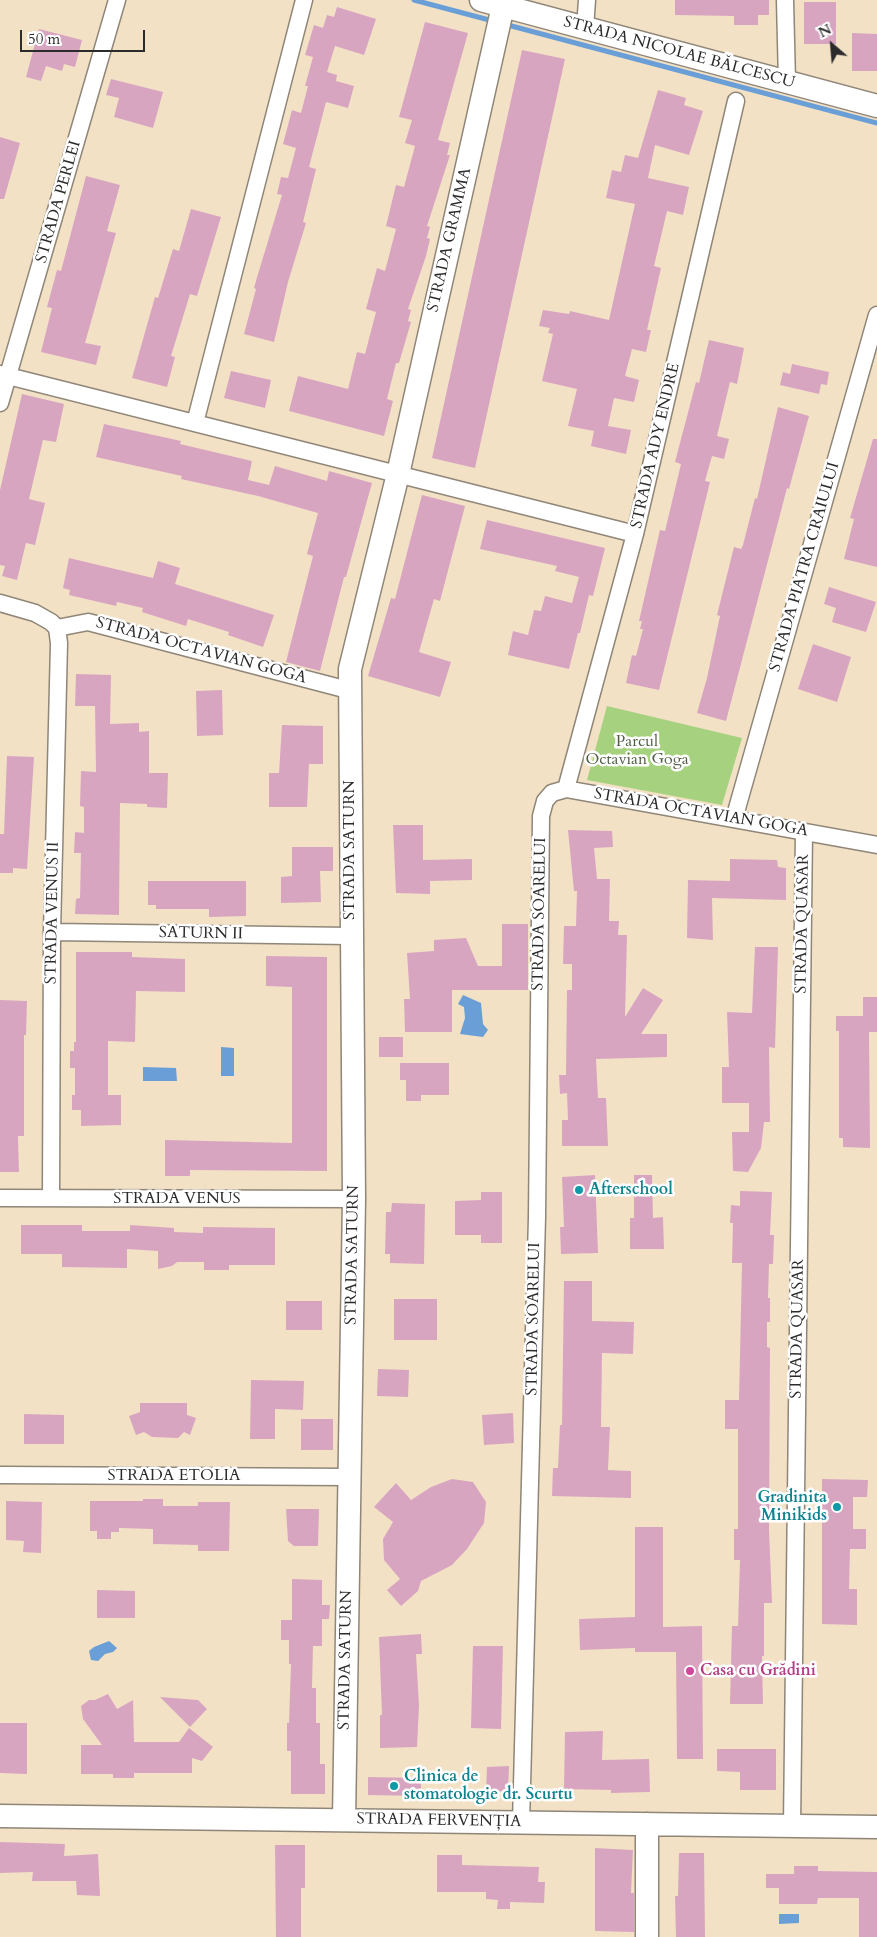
<!DOCTYPE html>
<html>
<head>
<meta charset="utf-8">
<style>
  body { margin:0 }
  #map { position:relative; width:877px; height:1937px; overflow:hidden; background:#f3e1c6; font-family:Cardo,serif }
  canvas { display:block }
  .north { position:absolute; left:807px; top:20px; width:50px; height:50px; -webkit-text-stroke:4px #fff; paint-order:stroke; rotate:333deg; font-size:14px; font-weight:700; line-height:20px; text-align:center; color:#2b2b2b }
  .north::after { content:''; display:block; margin:auto; width:18px; height:22px; background:#2b2b2b; clip-path:polygon(50% 0,100% 100%,50% 72%,0 100%) }
  .scale { position:absolute; left:20px; top:30px; width:125px; height:22px; box-sizing:border-box; border:2px solid #2b2b2b; border-top:0; padding-left:6px; font-size:15px; line-height:18px; white-space:nowrap; color:#2b2b2b; -webkit-text-stroke:4px #fff; paint-order:stroke }
</style>
</head>
<body>
<div id="map">
<canvas width="877" height="1937"></canvas>
<div class="north">N</div>
<div class="scale">50 m</div>
</div>
<script>
const ctx = document.querySelector('canvas').getContext('2d');
ctx.lineJoin = 'round';
function paint(path, color) {
  ctx.fillStyle = color;
  ctx.fill(path, 'evenodd');
}
function toPath(rows) {
  const path = new Path2D();
  for (const r of rows) {
    path.moveTo(r[0], r[1]);
    for (let i = 2; i < r.length; i += 2) path.lineTo(r[i], r[i + 1]);
  }
  return path;
}
function stroke(path, color, width, dash) {
  ctx.strokeStyle = color;
  ctx.lineWidth = width;
  ctx.lineCap = dash ? 'butt' : 'round';
  ctx.setLineDash(dash || []);
  ctx.stroke(path);
}
function drawText(font, color, halo, rows, align = 'center') {
  ctx.font = font + ' Cardo,serif';
  ctx.lineWidth = 5;
  ctx.setLineDash([]);
  ctx.textBaseline = 'middle';
  ctx.strokeStyle = halo;
  ctx.fillStyle = color;
  for (const [text, x, y, turn = 0] of rows) {
    ctx.save();
    ctx.translate(x, y);
    ctx.rotate((+turn || 0) * Math.PI / 180);
    ctx.textAlign = isNaN(turn) ? turn : align;
    if (halo) ctx.strokeText(text, 0, 0);
    ctx.fillText(text, 0, 0);
    ctx.restore();
  }
}
paint(toPath([
  [607,706,742,738,722,805,587,780]
]), '#a6d27f');
paint(toPath([
  [463,995,481,1003,483,1024,488,1030,483,1037,460,1034,465,1018,464,1007,458,1004],
  [221,1047,234,1048,234,1076,221,1076],
  [143,1067,176,1068,177,1081,143,1081],
  [109,1641,117,1648,113,1652,105,1654,98,1661,91,1660,89,1651,94,1647],
  [779,1914,799,1914,799,1923,779,1924]
]), '#699fd6');
stroke(toPath([
  [414,0,493,21],
  [504,24,877,123]
]), '#699fd6', 5);
paint(toPath([
  [675,0,769,0,769,15,758,15,758,25,734,25,734,16,675,15],
  [804,2,836,2,836,44,804,44],
  [337,7,376,19,364,55,335,46,327,72,337,75,336,81,354,86,348,108,326,102,309,167,316,169,303,222,306,223,288,282,274,342,244,334,256,289,254,288,258,274,282,195,277,194,281,177,288,178,296,148,283,144,292,110,301,113,308,86,305,86,313,57,305,55,314,25,323,28,327,15,334,17],
  [425,22,468,33,438,140,450,143,447,155,450,155,427,226,430,227,427,238,430,239,426,256,408,309,411,310,408,321,411,322,399,363,396,363,387,399,393,401,384,436,289,411,298,376,348,389,357,352,365,354,376,312,366,309,377,268,385,271,396,229,386,226,396,185,404,187,415,146,405,143,412,120,399,117],
  [39,29,82,40,75,67,64,64,62,71,46,66,41,81,26,77],
  [852,33,877,34,877,71,852,71],
  [522,50,565,59,475,468,432,458],
  [111,79,163,92,153,128,114,117,119,98,106,95],
  [658,90,686,98,684,105,703,111,689,155,655,145,648,178,689,187,683,215,667,211,654,266,661,268,647,330,651,330,646,352,632,349,625,376,639,380,634,402,614,398,608,426,631,430,626,454,591,446,594,431,568,426,577,389,542,381,553,334,548,333,550,328,539,326,543,310,569,314,570,311,609,320,635,204,606,198,612,170,621,172,625,155,638,158],
  [0,137,20,143,4,199,0,199],
  [86,176,120,185,107,231,116,233,85,343,101,346,96,365,41,352,52,308,47,307,57,270,61,271],
  [191,209,221,217,197,296,190,294,171,356,175,357,167,387,132,378,155,297,158,298,173,249,179,251],
  [709,340,744,348,737,384,730,382,717,436,729,439,724,459,712,456,705,481,710,482,659,690,626,683,632,655,636,656,643,629,640,629,642,621,639,621,660,530,665,531,681,464,675,462,696,382,699,383],
  [792,364,829,372,827,385,821,384,819,394,780,385,783,372,790,374],
  [231,371,271,380,265,408,224,398],
  [22,394,64,404,56,442,43,440,29,499,45,503,35,545,26,543,17,580,2,576,5,566,0,565,0,490],
  [778,407,809,416,789,489,787,488,726,721,697,713,707,678,720,616,717,615,734,547,741,549,743,545,755,498,757,499],
  [104,424,181,441,180,444,252,461,248,480,269,485,275,466,327,481,329,471,372,483,346,577,344,577,320,671,286,662,313,556,307,554,318,513,258,496,181,479,182,476,96,457],
  [873,439,877,439,877,567,844,559,854,519,850,518],
  [422,495,465,506,440,601,434,599,419,652,451,662,440,697,368,676,391,598,395,599],
  [487,520,605,548,593,596,589,595,580,633,578,633,569,669,508,655,513,631,528,635,534,610,541,611,545,596,572,603,579,577,555,571,557,566,480,549],
  [69,558,153,578,158,561,180,568,175,584,274,615,263,647,228,635,229,632,188,619,186,626,142,612,143,608,117,602,116,606,69,595,70,590,63,588],
  [829,587,876,602,866,632,832,622,836,608,824,604],
  [813,644,851,657,837,702,798,689],
  [76,674,111,675,110,724,139,723,139,732,149,731,149,773,168,773,167,808,147,807,147,804,120,803,119,915,75,914,76,899,80,898,81,853,74,853,75,832,84,833,84,807,80,806,81,771,96,772,95,706,75,706],
  [222,690,223,735,197,736,196,691],
  [282,725,323,726,323,764,309,764,307,807,269,807,269,773,279,773],
  [7,756,34,757,27,869,13,868,13,873,0,873,0,834,4,834],
  [393,825,423,825,423,860,472,859,472,880,430,881,430,894,396,893],
  [568,830,612,831,613,847,594,848,597,879,610,879,609,921,619,921,618,935,627,935,625,1017,643,988,663,1000,641,1034,667,1034,667,1057,596,1059,598,1098,606,1098,608,1146,562,1146,562,1120,568,1120,567,1093,560,1094,559,1075,566,1075,567,990,572,990,572,964,563,964,564,926,576,926,577,891,574,891],
  [292,847,333,847,333,871,320,871,321,902,281,903,281,877,292,876],
  [730,859,777,860,778,867,786,868,786,900,712,898,713,940,687,938,688,880,730,881],
  [148,881,246,881,246,916,209,917,209,909,156,909,156,905,148,905],
  [502,924,528,924,528,990,452,990,452,1032,405,1032,404,999,410,999,407,953,434,951,434,940,466,938,478,966,502,966],
  [755,947,778,947,775,1048,769,1047,770,1122,764,1122,761,1148,748,1172,733,1171,732,1132,749,1132,749,1103,722,1103,722,1067,729,1067,727,1012,752,1013],
  [76,952,132,952,132,957,185,959,185,992,136,991,135,1042,108,1041,108,1095,121,1095,121,1125,81,1126,81,1110,72,1110,72,1095,75,1095,75,1068,70,1068,70,1051,74,1051,74,1042,76,1042],
  [266,956,327,957,327,1171,190,1170,190,1176,165,1176,165,1140,292,1143,292,987,266,986],
  [863,997,877,997,877,1032,869,1032,870,1148,843,1147,843,1138,839,1138,839,1031,836,1031,836,1016,863,1016],
  [0,1000,27,1001,26,1035,24,1035,24,1136,18,1136,19,1172,0,1172],
  [379,1037,403,1037,403,1057,379,1057],
  [400,1063,449,1063,449,1095,421,1095,421,1101,406,1101,406,1080,400,1080],
  [595,1175,598,1253,561,1254,560,1227,564,1227,562,1177],
  [634,1175,652,1175,653,1218,663,1217,664,1249,630,1249,630,1218,634,1218],
  [740,1191,772,1192,770,1235,774,1235,773,1264,769,1264,768,1298,770,1298,770,1322,767,1322,767,1347,770,1348,769,1530,772,1603,764,1603,764,1656,762,1656,763,1704,730,1704,732,1626,738,1626,740,1560,734,1560,734,1529,738,1529,738,1429,725,1429,725,1400,739,1400,742,1263,732,1263,733,1223,730,1223,731,1205,740,1206],
  [481,1192,502,1192,502,1243,481,1243,481,1235,455,1235,455,1201,481,1200],
  [392,1203,425,1204,424,1264,390,1263,390,1254,385,1254,386,1212,391,1212],
  [21,1225,82,1225,82,1231,130,1231,130,1225,174,1228,174,1232,203,1233,203,1227,275,1228,275,1265,229,1265,229,1270,204,1270,204,1262,177,1262,172,1266,158,1269,158,1251,127,1249,127,1268,62,1267,62,1254,21,1254],
  [564,1281,592,1281,592,1321,634,1322,633,1354,602,1353,601,1427,610,1427,608,1470,631,1471,631,1498,552,1496,553,1468,558,1468,560,1425,562,1425],
  [394,1299,437,1299,437,1340,394,1340],
  [286,1301,322,1301,322,1330,286,1330],
  [378,1369,409,1370,408,1397,377,1396],
  [251,1380,304,1381,303,1410,275,1409,275,1439,250,1439],
  [140,1403,187,1403,187,1415,196,1418,190,1435,184,1432,178,1438,152,1437,144,1432,136,1435,129,1416,140,1412],
  [513,1413,514,1443,484,1445,482,1415],
  [24,1414,64,1415,64,1444,24,1444],
  [301,1419,333,1419,333,1450,301,1450],
  [452,1479,473,1482,486,1502,484,1523,467,1549,452,1565,421,1581,418,1591,401,1606,387,1590,400,1579,384,1560,383,1539,393,1522,374,1507,396,1483,411,1500,431,1487],
  [822,1479,868,1480,867,1497,853,1497,853,1529,866,1529,866,1549,850,1549,849,1589,857,1589,857,1625,822,1624],
  [143,1499,163,1499,163,1506,198,1506,198,1502,230,1502,229,1551,198,1551,198,1545,153,1544,153,1529,119,1528,119,1532,111,1532,111,1539,97,1539,97,1531,90,1531,90,1501,143,1501],
  [6,1501,42,1502,41,1553,23,1552,24,1541,6,1540],
  [286,1509,319,1509,318,1546,294,1546,288,1541],
  [635,1527,663,1527,663,1627,702,1626,703,1759,677,1759,676,1652,635,1652,635,1648,580,1650,579,1619,635,1617],
  [292,1579,322,1580,322,1605,330,1605,329,1619,322,1619,322,1646,313,1646,312,1688,316,1688,316,1723,320,1723,320,1764,325,1764,325,1794,291,1794,291,1751,287,1751,287,1723,289,1723,291,1664,289,1664,289,1640,281,1640,281,1620,292,1620],
  [97,1590,135,1591,135,1618,97,1618],
  [421,1634,422,1654,416,1654,419,1706,417,1747,380,1748,380,1715,382,1715,379,1637],
  [473,1646,503,1646,501,1729,471,1728],
  [108,1694,117,1709,133,1700,134,1742,179,1742,189,1728,213,1747,202,1761,192,1758,192,1773,134,1773,134,1778,113,1778,113,1774,81,1774,81,1745,102,1745,83,1719,81,1706,89,1700,95,1700],
  [160,1697,198,1700,207,1709,190,1727],
  [0,1723,27,1723,27,1774,0,1773],
  [603,1731,602,1760,649,1759,650,1792,611,1793,611,1790,564,1789,565,1732],
  [717,1749,776,1749,776,1790,740,1790,740,1772,717,1771],
  [509,1766,508,1791,486,1792,487,1767],
  [368,1777,421,1778,421,1796,368,1795],
  [0,1842,65,1844,64,1856,98,1854,100,1896,77,1895,76,1881,32,1881,33,1872,0,1873],
  [275,1845,305,1845,305,1888,301,1888,301,1937,276,1937],
  [595,1848,633,1850,631,1893,634,1893,634,1932,595,1931],
  [679,1853,704,1853,705,1937,676,1937,675,1896,678,1896],
  [437,1855,462,1855,462,1865,539,1867,538,1882,545,1882,544,1903,510,1902,510,1909,497,1909,498,1900,486,1899,486,1892,437,1892],
  [794,1866,818,1866,818,1871,877,1872,877,1937,859,1937,859,1898,818,1898,817,1904,779,1904,779,1888,766,1888,766,1874,794,1874]
]), '#d8a5c1');
const street = toPath([
  [785,0,787,82],
  [585,28,587,0],
  [0,374,635,534],
  [0,403,117,0],
  [195,423,304,0],
  [0,603,35,613,51,622,57,628],
  [57,628,88,622,348,690],
  [566,789,635,534,736,101],
  [734,819,877,315],
  [52,932,350,936],
  [0,1198,354,1199],
  [51,1198,52,932,59,643,57,628],
  [0,1475,349,1477],
  [521,1823,537,1217,541,816,545,801,552,793,566,789,877,845],
  [792,1825,804,832]
]);
const secondary = toPath([
  [481,0,877,106],
  [0,1816,877,1827],
  [344,1819,354,1199,350,669,398,474,503,6],
  [647,1824,647,1937]
]);
stroke(street, '#8f8678', 19);
stroke(secondary, '#8f8678', 25);
stroke(street, '#fff', 16);
stroke(secondary, '#fff', 22);
for (const [x, y, r, color] of [
  [579,1190,5,"#0f9aa8"],
  [837,1507,5,"#0f9aa8"],
  [690,1671,5,"#d1479c"],
  [394,1786,5,"#0f9aa8"]
]) {
  const dot = new Path2D();
  dot.arc(x, y, r, 0, 2 * Math.PI);
  ctx.fillStyle = color;
  ctx.fill(dot);
  stroke(dot, '#fff', 2);
}
drawText('16px', '#2b2b2b', '#fff', [
  ["STRADA NICOLAE BĂLCESCU",679,53,15],
  ["STRADA PERLEI",59,202,-74],
  ["STRADA GRAMMA",450,240,-77],
  ["STRADA ADY ENDRE",656,446,-77],
  ["STRADA PIATRA CRAIULUI",805,567,-74],
  ["STRADA OCTAVIAN GOGA",201,651,15],
  ["STRADA OCTAVIAN GOGA",701,813,10],
  ["STRADA SATURN",350,850,-90],
  ["STRADA VENUS II",53,913,-89],
  ["STRADA SOARELUI",540,914,-89],
  ["STRADA QUASAR",803,924,-89],
  ["SATURN II",201,934,1],
  ["STRADA VENUS",177,1199],
  ["STRADA SATURN",353,1255,-89],
  ["STRADA SOARELUI",534,1319,-89],
  ["STRADA QUASAR",798,1329,-89],
  ["STRADA ETOLIA",174,1476],
  ["STRADA SATURN",346,1660,-89],
  ["STRADA FERVENȚIA",439,1821,1]
]);
drawText('16px', '#505d44', '#fff', [
  ["Parcul",637,742],
  ["Octavian Goga",637,760]
]);
drawText('bold 16px', '#0d838f', '#fff', [
  ["Afterschool",589,1190],
  ["Gradinita",827,1498,"right"],
  ["Minikids",827,1516,"right"],
  ["Clinica de",404,1777],
  ["stomatologie dr. Scurtu",404,1795]
], 'left');
drawText('bold 16px', '#b23c85', '#fff', [
  ["Casa cu Grădini",700,1671]
], 'left');
</script>
</body>
</html>
